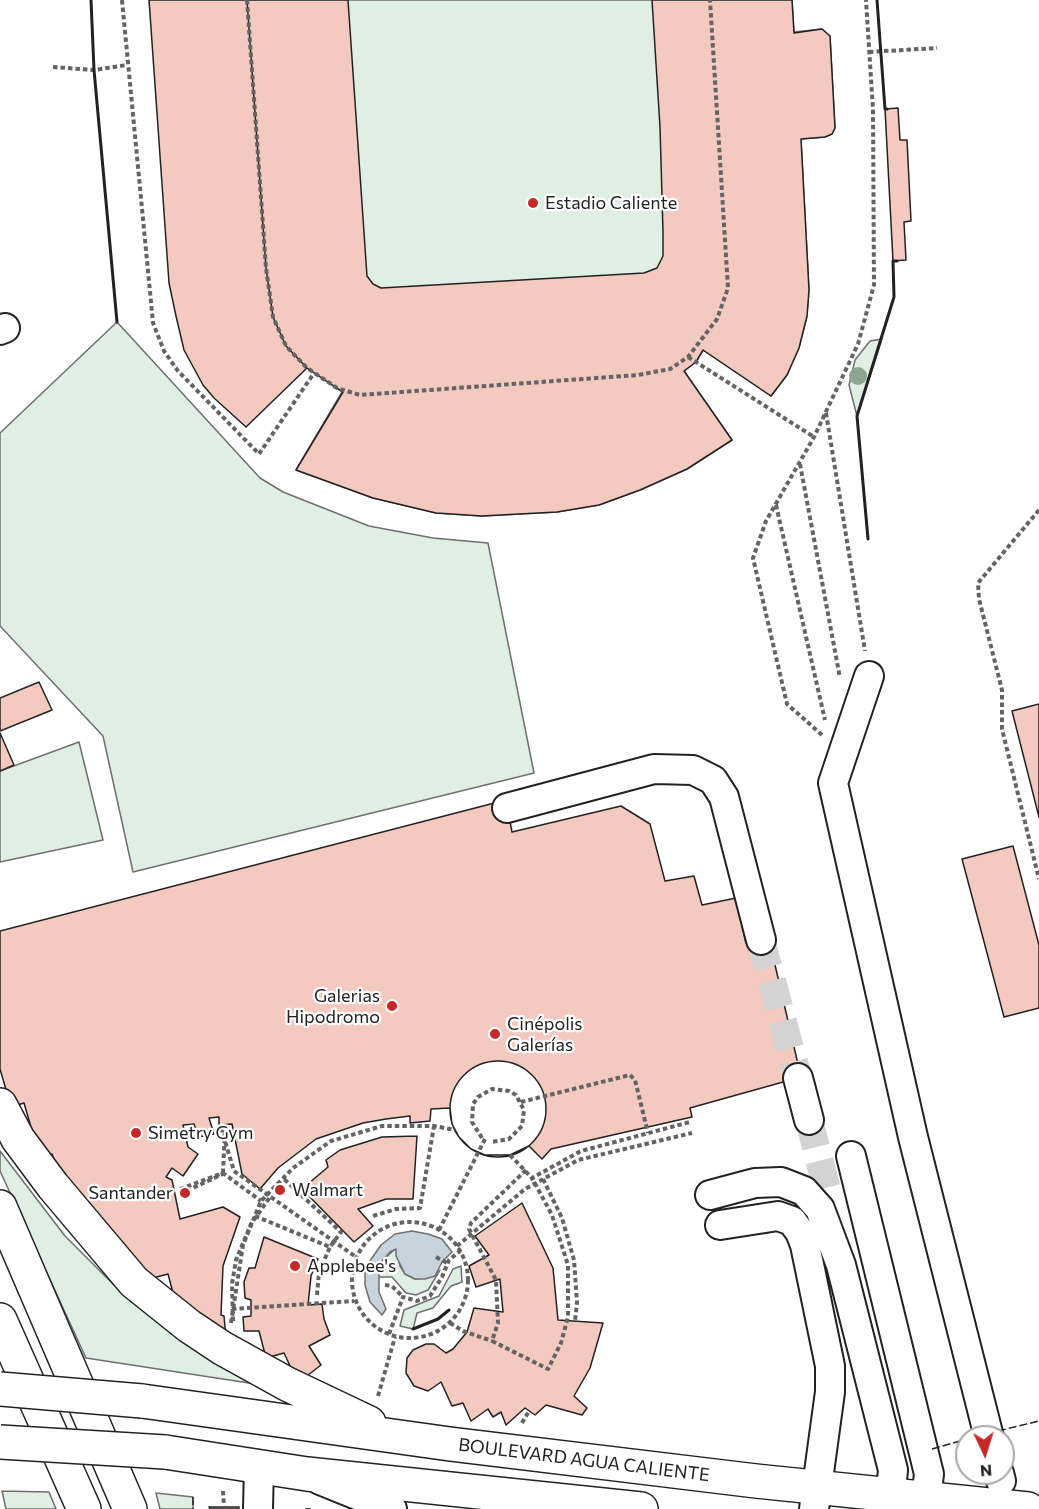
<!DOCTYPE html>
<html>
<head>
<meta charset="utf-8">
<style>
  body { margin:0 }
  #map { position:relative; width:1039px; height:1509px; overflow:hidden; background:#fff; font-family:Commissioner,sans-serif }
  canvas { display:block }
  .north { position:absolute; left:955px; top:1425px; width:60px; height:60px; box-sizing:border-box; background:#fff; border:2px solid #a7a7a7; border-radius:50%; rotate:176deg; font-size:16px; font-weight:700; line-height:24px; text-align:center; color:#222 }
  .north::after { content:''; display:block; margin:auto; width:21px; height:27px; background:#c62828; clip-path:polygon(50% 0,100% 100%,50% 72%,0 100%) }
</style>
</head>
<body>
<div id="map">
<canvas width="1039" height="1509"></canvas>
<div class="north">N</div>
</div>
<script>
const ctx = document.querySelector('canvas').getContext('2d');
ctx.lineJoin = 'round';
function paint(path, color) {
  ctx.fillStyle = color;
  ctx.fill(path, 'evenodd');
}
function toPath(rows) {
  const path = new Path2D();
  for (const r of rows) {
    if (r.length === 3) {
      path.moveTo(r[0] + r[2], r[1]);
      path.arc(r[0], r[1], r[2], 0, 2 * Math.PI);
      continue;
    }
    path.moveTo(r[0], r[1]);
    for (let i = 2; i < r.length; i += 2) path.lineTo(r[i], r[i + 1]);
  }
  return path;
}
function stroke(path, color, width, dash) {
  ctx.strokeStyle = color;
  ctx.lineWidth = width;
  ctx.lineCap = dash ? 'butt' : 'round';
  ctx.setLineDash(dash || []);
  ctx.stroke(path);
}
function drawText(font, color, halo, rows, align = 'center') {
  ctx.font = font + ' Commissioner,sans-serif';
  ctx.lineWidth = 4.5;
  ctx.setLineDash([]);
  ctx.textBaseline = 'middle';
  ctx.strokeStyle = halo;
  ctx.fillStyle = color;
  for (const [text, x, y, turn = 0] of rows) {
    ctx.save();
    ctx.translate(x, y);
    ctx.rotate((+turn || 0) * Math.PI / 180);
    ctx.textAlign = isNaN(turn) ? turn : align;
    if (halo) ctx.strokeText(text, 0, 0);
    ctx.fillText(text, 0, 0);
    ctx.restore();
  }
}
const green = toPath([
  [247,0,792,0,794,32,822,29,830,36,835,128,832,134,825,137,801,139,809,290,807,316,799,348,787,375,771,396,703,350,696,362,684,371,732,440,687,469,640,490,599,505,557,512,482,516,436,513,373,498,296,470,342,392,307,368,247,0],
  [117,322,260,478,283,492,369,526,433,538,488,543,534,773,133,872,103,736,0,626,0,433,117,322],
  [882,339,857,416,849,385,855,360,870,341,882,339],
  [79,742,103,840,0,862,0,771,79,742],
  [0,1151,65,1236,119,1290,262,1385,86,1358,0,1171,0,1151],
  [396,1248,400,1266,405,1274,415,1279,435,1276,440,1270,428,1290,416,1295,406,1293,392,1277,378,1277,380,1263,396,1248],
  [461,1266,462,1282,451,1286,433,1308,417,1313,413,1329,400,1326,404,1310,439,1296,453,1269,461,1266],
  [2,1491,49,1492,56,1509,6,1509,2,1491],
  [156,1493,193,1497,193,1509,160,1509,156,1493]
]);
paint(green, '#e0efe3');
stroke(green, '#6f6f6f', 1.5);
const water = toPath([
  [412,1231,428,1234,442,1239,452,1252,442,1262,435,1276,425,1279,415,1279,405,1274,396,1256,396,1249,390,1252,380,1263,379,1270,379,1292,386,1309,382,1315,370,1302,365,1285,365,1268,381,1245,395,1234,412,1231]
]);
paint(water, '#c7d3dd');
stroke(water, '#6f6f6f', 1.5);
const building = toPath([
  [149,0,247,0,266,268,273,317,286,346,307,368,246,427,214,398,203,385,184,350,176,316,169,283,149,0],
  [247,0,348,0,367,276,373,284,381,288,644,273,657,268,663,256,663,232,660,127,652,0,792,0,794,33,822,29,830,36,835,128,832,134,825,137,801,139,809,290,807,316,799,348,787,375,771,396,703,350,696,362,684,371,732,440,687,469,640,490,599,505,557,512,482,516,436,513,373,498,296,470,343,392,307,368,286,346,273,317,266,268,247,0],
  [898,108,900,140,907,140,911,221,904,222,906,260,893,261,885,109,898,108],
  [39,682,52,710,0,731,0,698,39,682],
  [1039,704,1039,817,1012,711,1039,704],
  [0,733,14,765,0,771,0,733],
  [506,800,512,832,621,806,650,824,665,881,694,876,702,905,736,898,746,943,769,939,801,1077,690,1108,692,1117,551,1149,542,1159,529,1146,510,1155,485,1155,471,1149,459,1137,452,1124,450,1108,431,1109,430,1121,410,1123,410,1116,386,1119,363,1123,316,1139,278,1168,260,1189,242,1174,232,1124,219,1125,219,1117,209,1118,214,1134,198,1137,194,1124,183,1125,188,1147,198,1154,183,1176,172,1168,166,1177,172,1180,180,1219,223,1207,240,1217,223,1266,221,1315,224,1316,226,1338,177,1308,168,1274,149,1279,61,1177,52,1154,40,1158,24,1103,11,1107,0,1069,0,931,506,800],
  [1013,846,1039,945,1039,1008,1004,1017,962,859,1013,846],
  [498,1109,48],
  [417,1136,413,1199,386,1199,358,1209,373,1226,354,1242,302,1189,328,1167,326,1160,340,1150,382,1137,417,1136],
  [522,1203,553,1268,558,1320,603,1323,590,1368,574,1396,587,1408,582,1415,546,1405,535,1415,525,1408,506,1425,501,1412,493,1417,488,1409,471,1421,463,1403,452,1406,441,1382,428,1391,414,1386,406,1373,407,1358,413,1350,426,1344,434,1344,446,1353,453,1349,467,1332,474,1308,503,1312,500,1279,476,1287,469,1266,489,1255,475,1236,522,1203],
  [264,1237,318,1259,311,1276,308,1305,322,1304,324,1319,330,1335,309,1346,321,1365,303,1379,291,1368,284,1353,266,1358,259,1331,244,1331,243,1317,251,1316,251,1300,245,1298,244,1282,249,1268,255,1268,264,1237],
  [209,1507,239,1507,239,1509,210,1509,209,1507]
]);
paint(building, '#f3c9c0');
stroke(building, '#222', 1.5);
stroke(toPath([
  [761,940,798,1078],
  [809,1120,828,1194]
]), '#d3d3d3', 28, [28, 14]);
const minor = toPath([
  [0,330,5,328],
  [869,676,833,783,913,1137,989,1437],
  [507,808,654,769,693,770,713,780,724,797,761,940],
  [798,1078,809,1120],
  [851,1156,929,1474,926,1499],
  [710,1195,755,1183,781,1182,804,1191,820,1209,841,1265,893,1470,889,1509],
  [720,1225,778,1216,792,1221,800,1232,805,1245,830,1366,830,1392,814,1509],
  [999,1473,1001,1481],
  [320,1480,392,1509],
  [258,1509,259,1466]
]);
const major = toPath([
  [0,1105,18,1139,53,1186,134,1282,189,1326,222,1348,287,1384,369,1423],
  [0,1207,130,1509],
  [0,1320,84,1509],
  [142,1401,450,1444,756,1481,1028,1509],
  [165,1452,307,1474,641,1509]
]);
stroke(minor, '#222', 32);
stroke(major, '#222', 36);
stroke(toPath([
  [122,0,153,323,164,351,178,371,259,454,314,373],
  [247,0,266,268,273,317,286,346,307,368,337,388,360,395,638,375,670,369,688,357,717,319,728,288,710,0],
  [869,52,937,48],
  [53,67,94,70,127,65],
  [688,357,814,437],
  [826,413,865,651],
  [800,464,840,678],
  [776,505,825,720],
  [1039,510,978,583,979,599,1002,690,1002,729,1039,879],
  [822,735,787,704,753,558,766,521,814,437,858,344,874,285,873,110,866,0],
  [521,1102,630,1075,635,1080,648,1133],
  [221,1128,234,1171,356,1257],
  [482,1138,472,1122,473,1104,478,1097,492,1089,509,1091,516,1095,524,1110,522,1126,509,1139,491,1142],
  [510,1155,532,1178,581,1151,690,1122],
  [543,1179,562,1218,574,1260,577,1302,575,1321],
  [180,1194,227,1172],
  [373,1216,396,1209,420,1208,434,1126],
  [410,1280,58],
  [439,1230,485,1139],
  [457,1246,525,1189,578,1160,692,1133],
  [436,1257,447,1263],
  [385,1285,392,1286,403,1297],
  [317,1295,319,1272,330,1247],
  [232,1309,354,1301],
  [233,1321,232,1284,236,1260,251,1224,270,1197],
  [450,1323,463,1331,492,1341],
  [389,1334,403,1297,417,1301,430,1296,442,1277,449,1260,460,1251],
  [378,1396,395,1337],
  [522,1423,529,1411],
  [223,1491,224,1507]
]), '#646464', 4, [4.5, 3]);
stroke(minor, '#fff', 28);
stroke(major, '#fff', 33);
const majorBridge = toPath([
  [0,1389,142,1401],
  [0,1442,165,1452]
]);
stroke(majorBridge, '#222', 36, []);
stroke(toPath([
  [526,1170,471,1223,469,1229,496,1280,498,1323,492,1341,548,1369,561,1343,568,1317,568,1265,552,1215,532,1178],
  [223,1173,225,1128],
  [180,1189,223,1173,261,1201],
  [255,1216,330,1247,341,1232,283,1178],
  [231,1323,243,1245,261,1201,293,1168,331,1141,382,1126,434,1126,455,1130]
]), '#646464', 4, [4.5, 3]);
stroke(majorBridge, '#fff', 33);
stroke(toPath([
  [998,1431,1039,1421],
  [932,1449,967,1439],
  [193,1497,193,1509],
  [305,1509,311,1509]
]), '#222', 1.5, [8, 3]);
stroke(toPath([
  [91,0,94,70,117,322],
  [877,0,885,109,887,109],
  [868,539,857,416,894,297,893,261,897,261],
  [413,1329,438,1319,449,1310]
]), '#222', 3);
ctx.fillStyle = '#8da692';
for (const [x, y] of [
  [858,376]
]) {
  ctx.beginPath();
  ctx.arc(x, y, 9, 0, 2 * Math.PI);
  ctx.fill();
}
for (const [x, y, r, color] of [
  [533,203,6,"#c62828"],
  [392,1006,6,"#c62828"],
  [495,1034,6,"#c62828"],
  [136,1133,6,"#c62828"],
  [280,1190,6,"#c62828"],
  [185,1193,6,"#c62828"],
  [295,1266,6,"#c62828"]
]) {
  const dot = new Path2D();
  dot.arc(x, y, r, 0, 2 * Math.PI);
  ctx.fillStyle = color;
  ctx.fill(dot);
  stroke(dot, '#fff', 2);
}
drawText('18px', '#222', '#fff', [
  ["Estadio Caliente",545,203],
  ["Galerias",380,996,"right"],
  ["Hipodromo",380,1017,"right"],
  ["Cinépolis",507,1024],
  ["Galerías",507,1045],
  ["Simetry Gym",148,1133],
  ["Walmart",292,1190],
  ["Santander",173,1193,"right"],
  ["Applebee's",307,1266]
], 'left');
drawText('18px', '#222', '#fff', [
  ["BOULEVARD AGUA CALIENTE",584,1460,7]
]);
</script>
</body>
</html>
